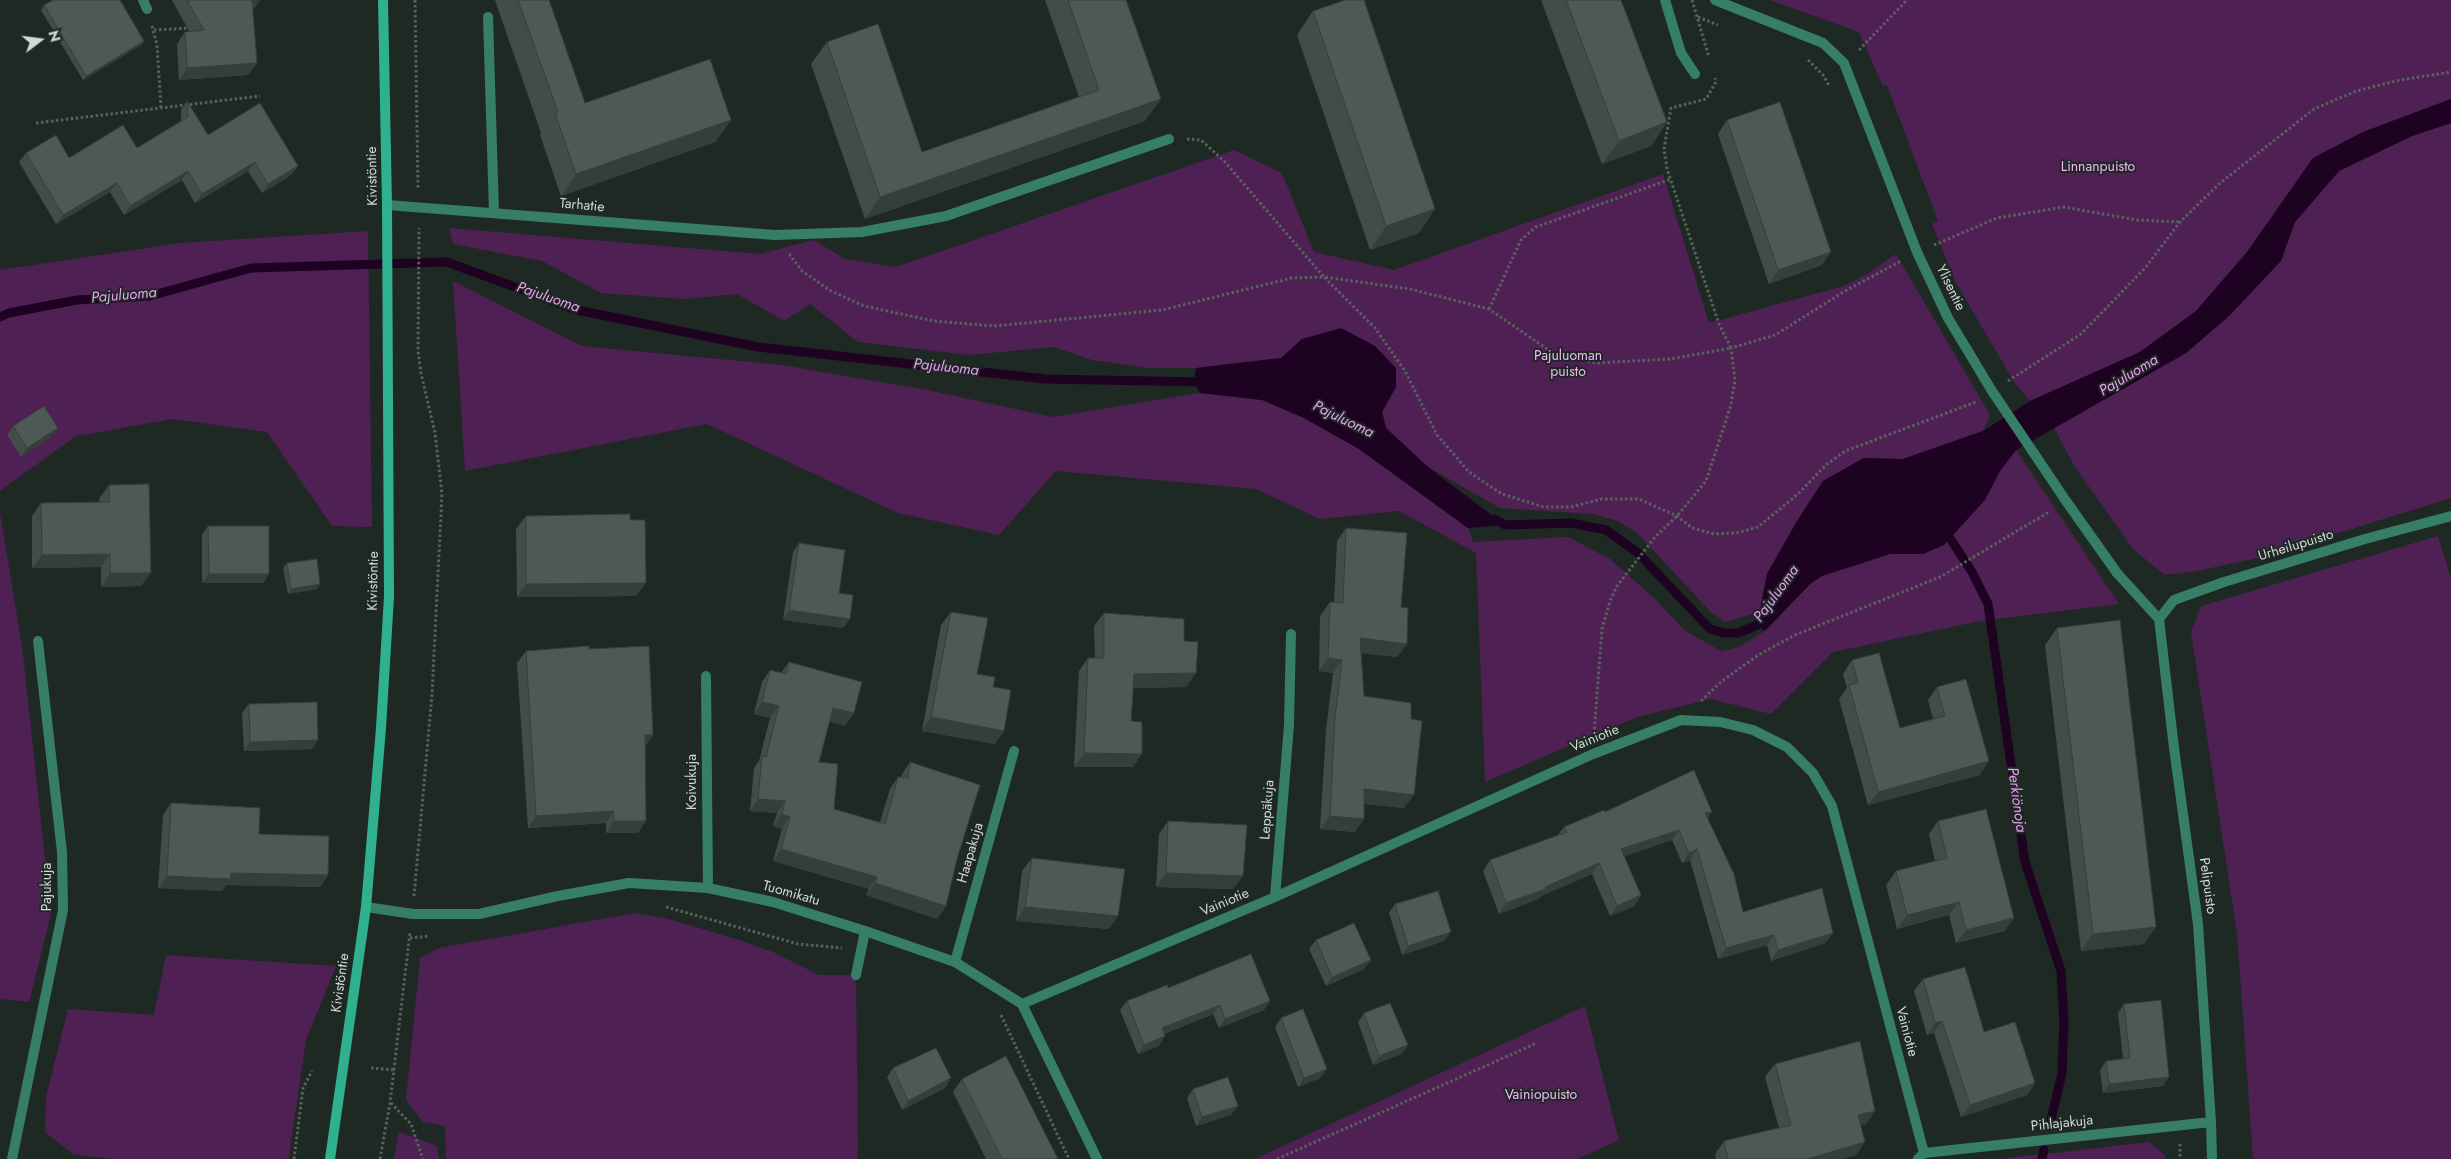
<!DOCTYPE html>
<html>
<head>
<meta charset="utf-8">
<style>
  body { margin:0 }
  #map { position:relative; width:2451px; height:1159px; overflow:hidden; background:#1e2924; font-family:Jost,sans-serif }
  canvas { display:block }
  .north { position:absolute; left:15px; top:15px; width:50px; height:50px; -webkit-text-stroke:4px #1e2924; paint-order:stroke; rotate:75deg; font-size:14px; font-weight:700; line-height:20px; text-align:center; color:#d2d9d6 }
  .north::after { content:''; display:block; margin:auto; width:18px; height:22px; background:#d2d9d6; clip-path:polygon(50% 0,100% 100%,50% 72%,0 100%) }
</style>
</head>
<body>
<div id="map">
<canvas width="2451" height="1159"></canvas>
<div class="north">N</div>
</div>
<script>
const ctx = document.querySelector('canvas').getContext('2d');
ctx.lineJoin = 'round';
function paint(path, color) {
  ctx.fillStyle = color;
  ctx.fill(path, 'evenodd');
}
function toPath(rows) {
  const path = new Path2D();
  for (const r of rows) {
    path.moveTo(r[0], r[1]);
    for (let i = 2; i < r.length; i += 2) path.lineTo(r[i], r[i + 1]);
  }
  return path;
}
function stroke(path, color, width, dash) {
  ctx.strokeStyle = color;
  ctx.lineWidth = width;
  ctx.lineCap = dash ? 'butt' : 'round';
  ctx.setLineDash(dash || []);
  ctx.stroke(path);
}
function drawText(font, color, halo, rows, align = 'center') {
  ctx.font = font + ' Jost,sans-serif';
  ctx.lineWidth = 4;
  ctx.setLineDash([]);
  ctx.textBaseline = 'middle';
  ctx.strokeStyle = halo;
  ctx.fillStyle = color;
  for (const [text, x, y, turn = 0] of rows) {
    ctx.save();
    ctx.translate(x, y);
    ctx.rotate((+turn || 0) * Math.PI / 180);
    ctx.textAlign = isNaN(turn) ? turn : align;
    if (halo) ctx.strokeText(text, 0, 0);
    ctx.fillText(text, 0, 0);
    ctx.restore();
  }
}
paint(toPath([
  [1770,0,2451,0,2451,99,2363,132,2313,158,2247,252,2196,311,2140,352,2030,401,2014,382,1955,281,1932,224,1938,221,1887,85,1883,86,1859,32],
  [2451,123,2451,498,2258,558,2192,572,2165,575,2133,549,2075,467,2054,428,2186,353,2229,316,2280,261,2295,222,2339,171,2412,136],
  [1234,150,1282,173,1314,252,1394,270,1663,174,1709,323,1844,286,1867,274,1896,254,1990,415,1983,431,1903,459,1863,458,1823,481,1797,521,1767,574,1760,612,1725,622,1710,611,1637,533,1618,521,1593,514,1500,508,1428,467,1386,428,1382,412,1396,387,1302,339,1281,358,1196,368,1149,368,1092,360,1054,347,969,355,858,342,810,304,784,321,737,294,685,299,601,293,542,261,453,244,449,228,760,254,814,240,845,259,896,267],
  [368,231,372,527,332,526,267,432,173,419,76,436,0,491,0,270,180,243],
  [453,281,582,346,782,365,927,390,1053,417,1200,393,1262,400,1304,418,1359,449,1468,528,1473,542,1568,537,1610,559,1656,600,1684,630,1721,651,1739,647,1765,631,1810,584,1822,576,1890,554,1923,554,2000,471,2016,450,2119,604,1980,621,1833,652,1771,714,1711,699,1637,717,1485,782,1476,553,1399,511,1320,519,1256,489,1056,471,999,535,898,513,707,424,465,471],
  [0,513,22,646,51,914,29,1002,0,999],
  [2438,536,2451,579,2451,1159,2253,1159,2237,933,2191,632,2201,606],
  [635,913,669,919,739,940,773,952,819,975,856,975,858,1159,446,1159,445,1126,423,1122,406,1100,420,958,439,948],
  [166,955,336,966,306,1040,289,1157,287,1159,112,1159,73,1154,45,1132,46,1096,68,1009,154,1015],
  [1585,1006,1619,1140,1577,1159,1255,1159],
  [399,1132,437,1146,439,1159,394,1159],
  [2149,1142,2165,1155,2165,1159,2000,1159]
]), '#4f2054');
paint(toPath([
  [2451,99,2451,123,2412,136,2339,171,2295,222,2281,261,2229,316,2186,353,2016,450,2000,471,1985,500,1944,545,1923,554,1890,554,1822,576,1810,584,1765,631,1757,625,1767,574,1797,521,1823,481,1864,458,1903,459,1983,431,2030,401,2140,352,2196,311,2247,252,2313,158,2363,132],
  [1341,328,1375,346,1396,368,1396,387,1382,412,1386,428,1428,467,1505,525,1468,528,1359,449,1304,418,1262,400,1200,393,1194,381,1196,368,1281,358,1302,339]
]), '#1e0221');
stroke(toPath([
  [0,317,9,313,77,300,150,296,251,268,447,262,577,310,758,347,1045,379,1205,382],
  [1495,519,1505,525,1571,523,1606,530,1638,553,1710,629,1724,633,1738,633,1757,625,1763,617],
  [1944,529,1972,572,1988,604,2025,862,2061,971,2064,1022,2062,1073,2050,1124],
  [2042,1159,2044,1150]
]), '#1e0221', 9);
stroke(toPath([
  [415,0,418,189],
  [1692,0,1709,57],
  [1698,17,1718,25],
  [152,26,157,45,161,108],
  [154,30,190,28],
  [1859,50,1907,0],
  [1808,60,1824,76,1829,86],
  [36,123,260,96],
  [1187,139,1201,140,1224,161,1324,277,1410,289,1489,309,1553,353,1596,363,1671,359,1731,348,1719,324,1667,169,1664,149,1671,108,1706,99,1716,82,1715,78],
  [1934,245,1997,218,2064,207,2137,220,2180,222],
  [789,254,802,271,831,291,864,306,934,321,994,326,1162,310,1292,278,1324,277,1375,328,1405,371,1437,435,1469,472,1502,494,1544,507,1571,507,1602,499,1639,499,1677,516,1692,528,1714,534,1736,533,1758,527,1798,494,1826,465,1845,451,1976,402],
  [1489,309,1521,240,1536,227,1671,179],
  [2008,381,2081,334,2146,267,2180,222,2219,184,2314,109,2356,91,2400,80,2451,72],
  [1701,701,1722,681,1760,654,1795,635,1940,577,2049,512],
  [1594,734,1602,629,1610,601,1617,586,1655,537,1677,516,1706,481,1731,405,1735,380,1731,348,1775,335,1845,291,1901,261],
  [414,896,432,694,442,494,435,433,421,373,418,351,419,228],
  [666,907,798,944,842,948],
  [410,938,429,936],
  [1001,1015,1069,1159],
  [371,1068,395,1070],
  [391,1103,411,1124,423,1159],
  [2180,1144,2180,1159],
  [294,1159,303,1088,312,1071],
  [380,1159,390,1103,410,932],
  [1277,1159,1537,1043]
]), '#58625d', 3, [2.5, 2.5]);
stroke(toPath([
  [143,0,147,9],
  [488,17,494,213],
  [775,235,862,232,946,216,1169,139],
  [856,975,865,931]
]), '#377e68', 10);
stroke(toPath([
  [1665,0,1681,53,1695,74],
  [1715,0,1823,43,1844,63,1917,252,1948,318,1992,391,2066,501,2117,573,2159,619],
  [387,205,775,235],
  [2159,619,2174,748,2198,924,2211,1122,2212,1159],
  [2159,619,2174,600,2224,582,2365,539,2451,516],
  [706,676,708,888],
  [1275,897,1289,725,1291,634],
  [366,907,413,914,479,914,558,896,629,883,708,888,773,902,865,931,955,962,1022,1004,1097,1159],
  [955,962,1014,751],
  [1022,1004,1275,897,1593,754,1681,720,1720,722,1753,730,1787,747,1813,773,1832,806,1924,1153],
  [12,1159,63,910,62,852,38,641],
  [1918,1159,1924,1153,2211,1122]
]), '#377e68', 10);
stroke(toPath([
  [330,1159,366,907,381,728,389,597,387,205,383,0]
]), '#30b18e', 10);
paint(toPath([
  [172,0,260,0,253,10,257,63,248,75,179,80,177,44,185,32,189,31],
  [495,0,549,0,585,103,731,120,715,142,561,196,540,135,541,133],
  [1045,0,1126,0,1145,121,865,219,811,64,827,42,922,152,1079,97],
  [1541,0,1621,0,1667,122,1651,146,1602,164],
  [44,5,144,41,141,45,83,80,41,10],
  [1313,11,1419,233,1370,250,1297,35],
  [187,101,208,135,298,166,291,175,262,193,248,171,195,203,182,180,124,215,110,192,56,224,19,162,26,153,69,158,137,148,181,121,181,110],
  [1727,120,1822,265,1769,284,1718,134],
  [13,426,51,437,21,457,7,435],
  [109,485,141,586,101,587,101,567,32,568,32,516,41,503,99,502,99,499],
  [526,516,636,596,517,597,516,529],
  [208,526,269,574,263,583,202,583,202,535],
  [1346,528,1401,607,1407,644,1397,657,1361,653,1364,696,1404,808,1364,804,1355,832,1320,829,1326,730,1333,673,1319,671,1320,616,1330,602,1334,603,1337,541],
  [799,543,839,593,843,628,783,620,793,552],
  [287,563,320,584,317,589,288,594,283,568],
  [951,612,977,674,995,744,922,731,941,625],
  [1104,613,1184,641,1196,673,1186,687,1133,688,1131,721,1133,767,1074,767,1079,671,1088,658,1095,658,1094,626],
  [2057,628,2144,944,2081,951,2045,645],
  [589,649,653,735,645,746,638,833,606,833,606,823,528,828,517,663,526,651],
  [1852,660,1900,728,1933,719,1928,700,1937,687,1980,775,1868,805,1839,699,1847,688,1843,674],
  [789,662,854,713,845,726,829,721,819,762,834,809,880,822,890,789,898,777,901,777,902,774,910,762,957,859,946,906,937,919,866,895,869,889,773,861,782,829,773,826,777,813,750,811,754,768,759,761,770,718,754,714,762,682,770,670,781,673],
  [249,704,312,749,244,751,242,713],
  [171,803,259,834,328,875,320,887,226,885,222,891,158,888,163,815],
  [1605,812,1707,818,1743,912,1833,933,1825,943,1771,961,1767,945,1718,959,1690,860,1682,863,1672,840,1624,856,1641,895,1634,906,1610,916,1592,874,1541,896,1538,899,1499,914,1483,871,1490,860,1558,835,1564,827],
  [1168,821,1233,889,1156,887,1159,834],
  [1938,821,2005,931,1956,943,1949,915,1897,929,1886,885,1896,871,1935,861,1929,834],
  [1032,858,1109,929,1016,921,1022,871],
  [1395,904,1444,941,1402,955,1389,913],
  [1316,940,1364,969,1326,986,1309,949],
  [1923,979,1984,1032,2035,1083,2027,1095,1961,1117,1934,1033,1927,1035,1914,991],
  [1168,988,1270,1001,1264,1010,1219,1028,1213,1014,1164,1034,1159,1046,1138,1054,1120,1010,1127,1001],
  [2124,1004,2169,1077,2163,1086,2103,1093,2100,1070,2106,1061,2123,1059,2118,1013],
  [1364,1013,1402,1054,1373,1065,1358,1022],
  [1281,1018,1327,1069,1320,1078,1298,1087,1275,1027],
  [1775,1064,1875,1111,1866,1124,1860,1125,1856,1155,1843,1159,1716,1159,1715,1154,1724,1141,1779,1128,1765,1077],
  [893,1068,951,1078,945,1088,902,1110,887,1077],
  [962,1079,1058,1159,986,1159,953,1092],
  [1193,1089,1231,1115,1196,1126,1187,1098]
]), '#424d49');
paint(toPath([
  [252,0,260,0,251,12],
  [144,41,141,45,83,80,86,76],
  [257,63,248,75,179,80,187,68],
  [1161,99,1145,121,865,219,880,197],
  [731,120,715,142,561,196,576,174],
  [1667,122,1651,146,1602,164,1619,141],
  [255,162,248,171,195,203,202,194],
  [298,166,291,175,262,193,268,184],
  [188,171,182,180,124,215,130,206],
  [117,183,110,192,56,224,63,215],
  [1435,209,1419,233,1370,250,1386,226],
  [1831,252,1822,265,1769,284,1778,270],
  [58,428,51,437,21,457,27,448],
  [110,554,101,567,32,568,42,555],
  [110,573,151,573,141,586,101,587],
  [209,574,269,574,263,583,202,583],
  [646,583,636,596,517,597,526,584],
  [320,584,317,589,288,594,291,589],
  [789,610,850,619,843,628,783,620],
  [1360,638,1407,644,1397,657,1350,651],
  [1328,658,1342,660,1333,673,1319,671],
  [1196,673,1186,687,1124,688,1134,674],
  [762,702,779,706,770,718,754,714],
  [833,708,854,713,845,726,824,720],
  [931,717,1004,731,995,744,922,731],
  [645,735,653,735,645,747],
  [318,740,312,749,244,751,250,742],
  [1084,753,1142,754,1133,767,1074,767],
  [1989,761,1980,775,1868,805,1878,792],
  [1364,789,1414,795,1404,808,1354,803],
  [758,799,785,801,777,813,750,811],
  [614,811,606,823,528,828,536,816],
  [1712,812,1705,822,1705,813],
  [782,814,790,817,782,829,773,826],
  [1330,816,1364,819,1355,832,1320,829],
  [614,821,646,821,638,833,606,833],
  [1679,830,1672,840,1614,860,1621,849],
  [781,849,877,877,869,889,773,861],
  [1697,849,1690,860,1682,863,1689,853],
  [1599,863,1592,874,1541,896,1538,899,1499,914,1506,903],
  [231,873,328,875,320,887,226,885,222,891,158,888,167,876],
  [1166,873,1243,876,1233,889,1156,887],
  [875,883,946,906,937,919,866,895],
  [1641,895,1634,906,1610,916,1617,906],
  [1959,902,1949,915,1897,929,1907,915],
  [1025,907,1118,916,1109,929,1016,921],
  [2014,918,2005,931,1956,943,1966,930],
  [2156,927,2144,944,2081,951,2093,934],
  [1451,932,1444,941,1402,955,1408,946],
  [1833,933,1825,943,1771,961,1778,950],
  [1774,935,1767,945,1718,959,1726,948],
  [1371,960,1364,969,1326,986,1332,977],
  [1270,1001,1264,1010,1219,1028,1225,1019],
  [1220,1005,1213,1014,1155,1037,1162,1028],
  [1942,1021,1934,1033,1927,1035,1935,1023],
  [1165,1036,1159,1046,1138,1054,1144,1045],
  [1408,1045,1402,1054,1373,1065,1379,1056],
  [1327,1069,1320,1078,1298,1087,1304,1078],
  [2169,1077,2163,1086,2103,1093,2109,1084],
  [951,1078,945,1088,902,1110,908,1101],
  [2035,1083,2027,1095,1961,1117,1970,1105],
  [1238,1106,1231,1115,1196,1126,1202,1117],
  [1875,1111,1866,1124,1848,1129,1858,1115],
  [1865,1142,1856,1155,1843,1159,1807,1159]
]), '#363e3c');
const building = toPath([
  [53,0,120,0,144,41,86,76,44,5,53,0],
  [187,0,260,0,252,0,257,63,187,68,185,32,204,30,187,0],
  [518,0,549,0,585,103,710,59,731,120,576,174,555,113,558,112,518,0],
  [1068,0,1126,0,1161,99,880,197,827,42,878,24,922,152,1099,90,1068,0],
  [1345,0,1364,0,1435,209,1386,226,1313,11,1345,0],
  [1566,0,1621,0,1667,122,1619,141,1566,0],
  [187,101,208,135,260,103,298,166,268,184,255,162,202,194,188,171,130,206,117,183,63,215,26,153,56,135,69,158,123,125,137,148,188,117,187,101],
  [1780,102,1831,252,1778,270,1727,120,1780,102],
  [44,406,58,428,27,448,13,426,44,406],
  [149,484,151,573,110,573,110,554,42,555,41,503,109,502,109,485,149,484],
  [630,514,630,520,645,520,646,583,526,584,526,516,630,514],
  [208,526,269,526,269,574,209,574,208,526],
  [1346,528,1407,533,1401,607,1408,608,1407,644,1360,638,1364,696,1411,703,1411,719,1422,721,1414,795,1364,789,1364,819,1330,816,1335,717,1342,660,1328,658,1330,602,1343,603,1346,528],
  [799,543,845,550,839,593,853,595,850,619,789,610,799,543],
  [317,559,320,584,291,589,287,563,317,559],
  [951,612,988,618,977,674,995,677,993,687,1011,690,1004,731,931,717,951,612],
  [1104,613,1184,619,1184,641,1198,642,1196,673,1134,674,1131,721,1142,722,1142,754,1084,753,1088,658,1104,658,1104,613],
  [2120,620,2156,927,2093,934,2057,628,2120,620],
  [589,646,589,649,649,646,653,735,645,735,646,821,614,821,614,811,536,816,526,651,589,646],
  [1879,653,1900,728,1945,716,1937,687,1966,679,1989,761,1878,792,1849,685,1858,683,1852,660,1879,653],
  [789,662,862,682,854,713,833,708,819,762,838,764,834,809,885,824,898,777,908,778,910,762,980,785,957,859,946,906,875,883,877,877,781,849,790,817,782,814,785,801,758,799,762,756,766,757,779,706,762,702,770,670,786,674,789,662],
  [317,702,318,740,250,742,249,704,317,702],
  [1694,770,1712,812,1705,813,1734,874,1743,912,1822,888,1833,933,1778,950,1774,935,1726,948,1697,849,1689,853,1679,830,1621,849,1641,895,1617,906,1599,863,1545,887,1546,889,1506,903,1490,860,1567,832,1564,827,1604,810,1605,812,1694,770],
  [171,803,260,808,259,834,329,836,328,875,231,873,230,879,167,876,171,803],
  [1986,809,2014,918,1966,930,1959,902,1907,915,1896,871,1947,858,1938,821,1986,809],
  [1168,821,1247,825,1243,876,1166,873,1168,821],
  [1032,858,1125,869,1118,916,1025,907,1032,858],
  [1438,891,1451,932,1408,946,1395,904,1438,891],
  [1354,923,1371,960,1332,977,1316,940,1354,923],
  [1251,954,1270,1001,1225,1019,1220,1005,1162,1028,1165,1036,1144,1045,1127,1001,1167,985,1168,988,1251,954],
  [1965,967,1984,1032,2015,1022,2035,1083,1970,1105,1942,1021,1935,1023,1923,979,1965,967],
  [2161,1000,2169,1077,2109,1084,2106,1061,2130,1058,2124,1004,2161,1000],
  [1390,1003,1408,1045,1379,1056,1364,1013,1390,1003],
  [1303,1009,1327,1069,1304,1078,1281,1018,1303,1009],
  [1860,1041,1875,1111,1858,1115,1865,1142,1807,1159,1728,1159,1724,1141,1791,1125,1775,1064,1860,1041],
  [936,1048,951,1078,908,1101,893,1068,936,1048],
  [1006,1056,1058,1159,1002,1159,962,1079,1006,1056],
  [1228,1077,1238,1106,1202,1117,1193,1089,1228,1077]
]);
paint(building, '#4d5955');
stroke(building, '#363e3c', 1);
drawText('14px', '#f7b5fc', '#1e2924', [
  ["Linnanpuisto",2098,168],
  ["Pajuluoman",1568,357],
  ["puisto",1568,373],
  ["Vainiopuisto",1541,1096]
]);
drawText('14px', '#d2d9d6', '#1e2924', [
  ["Kivistöntie",373,176,-91],
  ["Tarhatie",582,206,5],
  ["Ylisentie",1950,288,64],
  ["Urheilupuisto",2296,546,-17],
  ["Kivistöntie",374,581,-89],
  ["Vainiotie",1595,739,-22],
  ["Koivukuja",693,782,-90],
  ["Leppäkuja",1268,810,-86],
  ["Haapakuja",971,853,-74],
  ["Pelipuisto",2207,886,82],
  ["Pajukuja",48,887,-90],
  ["Tuomikatu",791,894,16],
  ["Vainiotie",1225,903,-23],
  ["Kivistöntie",341,983,-82],
  ["Vainiotie",1906,1032,75],
  ["Pihlajakuja",2062,1124,-6]
]);
drawText('italic 15px', '#ef9ef6', '#1e2924', [
  ["Pajuluoma",124,296,-5],
  ["Pajuluoma",548,298,19],
  ["Pajuluoma",946,368,6],
  ["Pajuluoma",2129,376,-31],
  ["Pajuluoma",1343,420,26],
  ["Pajuluoma",1777,594,-54],
  ["Perkiönoja",2016,800,82]
]);
</script>
</body>
</html>
